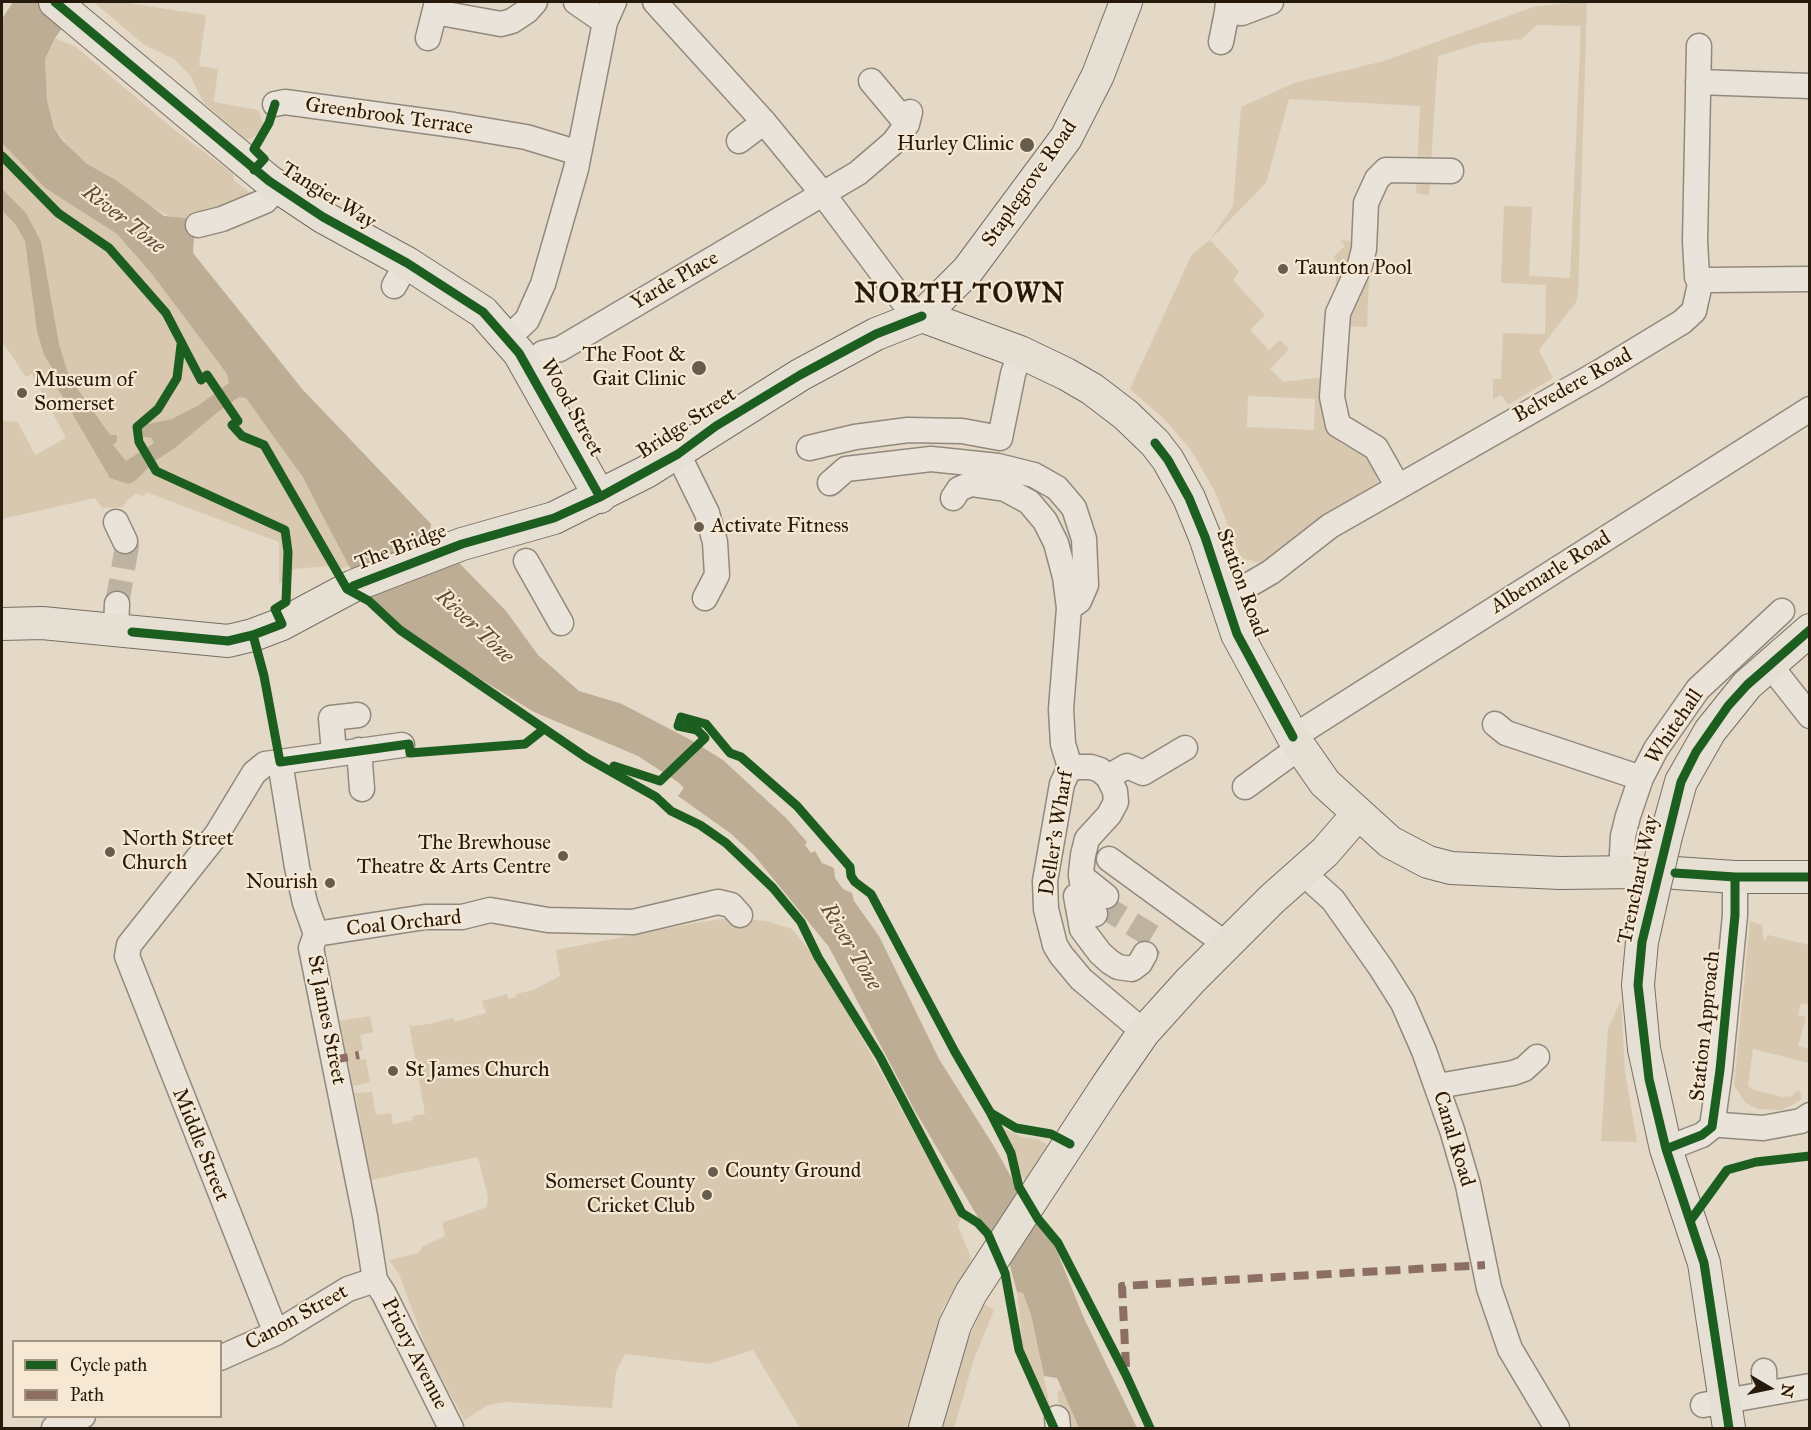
<!DOCTYPE html>
<html>
<head>
<meta charset="utf-8">
<style>
  body { margin:0 }
  #map { position:relative; width:1811px; height:1430px; overflow:hidden; background:#e4d8c6; font-family:"IM FELL Great Primer",serif }
  canvas { display:block }
  .frame { position:absolute; inset:0; border:3px solid #261a0c; pointer-events:none }
  .legend { position:absolute; left:12px; top:1340px; width:210px; height:78px; box-sizing:border-box; background:#f6e8d2; border:2px solid #a39683; margin:0; padding:8px 10px; list-style:none; font-size:18px; color:#261a0c }
  .legend li { display:flex; align-items:center; gap:12px; height:30px }
  .legend b { width:30px; border:2px solid #a39683 }
  .north { position:absolute; left:1739px; top:1358px; width:60px; height:60px; -webkit-text-stroke:4px #f6e8d2; paint-order:stroke; rotate:99deg; font-size:16px; font-weight:700; line-height:24px; text-align:center; color:#261a0c }
  .north::after { content:''; display:block; margin:auto; width:21px; height:27px; background:#261a0c; clip-path:polygon(50% 0,100% 100%,50% 72%,0 100%) }
</style>
</head>
<body>
<div id="map">
<canvas width="1811" height="1430"></canvas>
<div class="frame"></div>
<ul class="legend">
<li><b style="height:8px;background:#1b5e20"></b>Cycle path</li>
<li><b style="height:8px;background:#8d6e63"></b>Path</li>
</ul>
<div class="north">N</div>
</div>
<script>
const ctx = document.querySelector('canvas').getContext('2d');
ctx.lineJoin = 'round';
function paint(path, color) {
  ctx.fillStyle = color;
  ctx.fill(path, 'evenodd');
}
function toPath(rows) {
  const path = new Path2D();
  for (const r of rows) {
    path.moveTo(r[0], r[1]);
    for (let i = 2; i < r.length; i += 2) path.lineTo(r[i], r[i + 1]);
  }
  return path;
}
function stroke(path, color, width, dash) {
  ctx.strokeStyle = color;
  ctx.lineWidth = width;
  ctx.lineCap = dash ? 'butt' : 'round';
  ctx.setLineDash(dash || []);
  ctx.stroke(path);
}
function drawText(font, color, halo, rows, align = 'center') {
  ctx.font = font + ' "IM FELL Great Primer",serif';
  ctx.lineWidth = 4.5;
  ctx.setLineDash([]);
  ctx.textBaseline = 'middle';
  ctx.strokeStyle = halo;
  ctx.fillStyle = color;
  for (const [text, x, y, turn = 0] of rows) {
    ctx.save();
    ctx.translate(x, y);
    ctx.rotate((+turn || 0) * Math.PI / 180);
    ctx.textAlign = isNaN(turn) ? turn : align;
    if (halo) ctx.strokeText(text, 0, 0);
    ctx.fillText(text, 0, 0);
    ctx.restore();
  }
}
paint(toPath([
  [94,2,133,2,134,4,206,15,199,66,218,69,214,102,258,110,263,123,258,133,251,139,245,139,203,102,190,75,174,59,143,44],
  [1576,2,1587,2,1578,294,1576,302,1539,350,1553,378,1508,405,1501,395,1493,399,1493,379,1501,379,1503,333,1545,334,1546,285,1501,283,1504,206,1532,207,1529,276,1570,278,1581,26,1537,25,1522,39,1481,43,1438,56,1429,195,1416,193,1420,106,1289,99,1266,183,1210,240,1239,271,1233,280,1265,315,1250,330,1269,350,1280,340,1289,349,1270,369,1284,382,1324,377,1328,422,1341,444,1346,446,1349,443,1366,451,1379,484,1308,529,1265,561,1256,562,1241,558,1214,490,1191,450,1164,419,1130,389,1192,254,1210,240,1233,206,1241,107,1294,83,1384,61,1533,7],
  [1248,396,1315,399,1314,430,1247,427],
  [55,38,76,47,177,132,233,173,234,180,255,197,195,219,170,217,144,202,116,180,87,164,71,149,54,128,47,100,45,59],
  [2,143,45,188,117,234,151,273,227,374,229,383,246,398,286,450,325,517,349,566,333,571,329,566,293,569,291,582,279,583,279,542,146,492,144,496,136,494,128,499,123,507,102,508,95,498,2,519,2,421,18,422,35,455,66,438,32,374,26,377,2,341],
  [1340,240,1357,242,1336,293,1336,276,1343,268,1333,257,1345,246],
  [1370,251,1367,327,1342,326],
  [730,918,766,921,792,929,809,950,839,997,961,1217,958,1227,972,1260,942,1310,912,1428,800,1428,753,1350,709,1364,625,1354,616,1371,612,1408,506,1402,488,1405,464,1420,427,1350,399,1274,389,1260,419,1253,422,1247,445,1236,442,1223,487,1207,488,1197,478,1157,371,1180,355,1093,372,1092,376,1115,391,1113,393,1124,413,1120,412,1116,425,1114,409,1023,412,1026,429,1024,453,1018,455,1022,486,1013,482,1001,507,994,508,999,516,997,516,994,533,990,560,976,556,950,695,923],
  [1750,921,1762,925,1764,942,1768,935,1809,945,1809,1005,1801,1003,1798,1015,1806,1017,1798,1046,1809,1049,1809,1063,1753,1049,1748,1085,1753,1090,1782,1097,1792,1096,1798,1090,1801,1094,1801,1100,1782,1110,1757,1109,1745,1102,1734,1085],
  [1621,1001,1625,1071,1637,1142,1601,1141,1608,1028],
  [370,1016,373,1032,360,1035,363,1050,359,1051,360,1060,366,1059,370,1082,353,1086,340,1021],
  [1002,1128,1022,1137,1038,1139,1048,1146,1025,1182],
  [1017,1292,1023,1293,1031,1315,1052,1416,1023,1349],
  [984,1304,994,1310,974,1359,954,1428,941,1428,964,1350],
  [1062,1389,1079,1428,1063,1428,1057,1392]
]), '#d8c8af');
paint(toPath([
  [13,2,81,2,55,38,45,59,47,100,54,128,62,140,87,164,116,180,164,216,195,219,193,253,303,390,431,524,430,533,506,611,538,655,579,691,622,704,689,739,723,760,786,818,807,842,805,845,811,853,815,851,822,863,834,868,835,878,843,889,852,893,854,901,879,936,939,1059,995,1148,1036,1222,1054,1244,1083,1316,1137,1428,1079,1428,1057,1378,1044,1376,1031,1315,1023,1293,1017,1292,1009,1262,982,1224,914,1109,829,947,753,854,730,833,678,796,684,788,678,782,638,756,534,712,445,657,405,629,374,601,349,566,302,476,246,398,239,397,219,411,176,447,155,461,135,481,128,484,110,478,58,389,55,372,44,355,37,331,25,241,16,225,2,210,2,189,26,213,41,242,59,344,69,377,110,435,117,435,117,441,113,445,126,461,154,443,152,438,144,437,141,430,148,424,172,419,199,405,229,383,227,374,151,273,117,234,45,188,2,143,2,19]
]), '#bdad94');
stroke(toPath([
  [117,604,127,546,125,541],
  [1101,905,1155,938,1145,954]
]), '#beb2a1', 24, [24, 12]);
const minor = toPath([
  [576,2,605,22],
  [655,2,764,122,823,194,903,301,922,316],
  [1228,2,1227,12,1242,13,1271,2],
  [435,12,501,24,512,21,527,11,535,2],
  [428,38,437,2],
  [1221,42,1227,12],
  [871,81,907,124],
  [1698,82,1810,86],
  [275,104,285,102,454,125,526,137,579,153],
  [739,141,764,122],
  [198,225,222,219,265,201,278,187],
  [1700,284,1708,280,1810,279],
  [394,286,407,263],
  [508,338,527,320,543,284,576,169,605,22,614,2],
  [526,366,543,353,560,349,858,173,894,142,907,124,910,112],
  [809,448,855,437,908,430,962,431,1000,438,1013,374,1020,352],
  [678,454,707,513,715,542,717,575,705,598],
  [830,483,846,469,931,459,960,462,998,466,1034,475,1057,488,1074,508,1084,539,1086,585,1079,601,1069,608,1061,709,1063,744,1070,767,1062,784,1045,881,1046,909,1055,945,1061,955,1081,979,1144,1032],
  [1398,487,1376,448,1338,425,1332,397,1338,313,1360,265,1364,249,1366,203,1377,179,1386,170,1451,171],
  [953,498,959,489,971,484,1005,489,1029,502,1045,521,1056,543,1065,577,1069,608],
  [116,522,125,541],
  [526,561,561,623],
  [1223,595,1247,586,1271,572,1330,526,1598,373,1682,322,1694,311,1700,284,1697,277,1695,241,1699,46],
  [116,631,117,604],
  [1769,664,1810,716],
  [1495,724,1506,733,1641,778],
  [1293,737,1810,409],
  [359,750,362,789],
  [334,753,331,718,358,715],
  [280,762,297,867,305,903,316,934],
  [1070,767,1091,767,1100,770,1108,777,1115,791,1116,802,1109,815,1087,839,1083,855,1081,873,1085,908,1095,914],
  [1108,777,1127,766,1143,773,1185,748],
  [1245,787,1300,747],
  [1109,859,1227,945],
  [1302,872,1333,900,1381,968,1403,1003,1424,1051,1452,1130,1468,1185,1489,1288,1510,1349,1557,1428],
  [1621,872,1623,836,1628,816,1641,778,1656,749,1698,689,1782,611],
  [1081,876,1106,896],
  [1076,896,1082,929,1100,953,1110,962,1118,967,1132,969,1140,963,1145,954],
  [316,934,311,948,365,1216,375,1280,384,1294,451,1428],
  [316,934,425,917,462,917,490,910,548,920,633,922,718,902,731,905,740,915],
  [1438,1086,1513,1073,1524,1069,1537,1057],
  [1714,1117,1721,1125,1763,1128,1801,1121,1810,1115],
  [1666,1149,1702,1135,1712,1127,1720,1070,1735,915,1735,877],
  [276,1333,127,956,129,945,217,834,254,773,265,764,402,745],
  [220,1358,276,1333,348,1289,375,1280],
  [1764,1371,1765,1393],
  [1703,1405,1810,1386],
  [1057,1418,1058,1428],
  [54,1428,83,1416]
]);
const major = toPath([
  [55,2,269,181,323,217,407,263,483,312,519,353,600,497],
  [922,316,1020,352,1066,374,1092,389,1126,415,1155,443,1168,460,1189,498,1205,537,1237,634,1293,737,1325,783,1390,842,1428,862,1451,868,1560,873,1636,872],
  [2,624,42,623,228,641,253,635,282,624,353,586,462,544,554,518,646,472,800,375,876,334,922,316,968,270,1066,138,1098,75,1126,2],
  [1666,836,1681,782,1710,731,1747,685,1810,630],
  [1675,873,1735,877,1810,877],
  [1650,906,1642,942,1638,985,1644,1049,1666,1149,1704,1263,1729,1428],
  [925,1428,955,1325,971,1293,1108,1084,1144,1032,1190,981,1272,899,1325,852,1357,815]
]);
stroke(minor, '#92897d', 27);
stroke(major, '#776f64', 34);
stroke(minor, '#e9e3da', 24);
stroke(major, '#e6dfd4', 32);
const majorBridge = toPath([
  [1650,906,1666,836]
]);
stroke(majorBridge, '#776f64', 34, []);
stroke(majorBridge, '#e6dfd4', 32);
stroke(toPath([
  [333,1060,359,1055],
  [1126,1367,1122,1286,1485,1265]
]), '#8d6e63', 8, [15, 8]);
stroke(toPath([
  [55,2,269,181,323,217,407,263,483,312,519,353,600,497],
  [2,156,58,213,109,248,166,313,201,380,207,375,238,421,232,425,242,436,264,445,347,589,369,601,400,630,587,758,656,797,671,811,700,825,726,843,773,888,801,922,818,957,880,1057,962,1213,978,1223,988,1234,1005,1273,1019,1350,1054,1428],
  [254,170,264,159,254,149,269,123,275,104],
  [1155,443,1168,460,1189,498,1205,537,1237,634,1293,737],
  [353,586,462,544,554,518,600,497,678,454,716,426,800,375,876,334,922,316],
  [132,632,228,641,253,635,282,624,275,609,286,602,288,552,285,530,156,471,139,442,137,427,158,409,177,378,181,345],
  [253,635,264,676,280,762,409,744,410,753,525,744,544,729],
  [614,766,660,781,705,738,697,730,678,726,681,717,706,724,730,753,741,757,797,806,850,867,851,876,855,882,871,894,955,1052,990,1112,1011,1153,1019,1187,1038,1219,1058,1243,1126,1375,1150,1428],
  [1675,873,1735,877,1810,877],
  [991,1113,1016,1128,1051,1134,1070,1144],
  [1666,1149,1702,1135,1712,1127,1720,1070,1735,915,1735,877],
  [1690,1221,1727,1170,1756,1162,1810,1156],
  [1729,1428,1704,1263,1666,1149,1649,1079,1638,985,1642,942,1681,782,1696,752,1728,706,1747,685,1810,630]
]), '#1b5e20', 9);
for (const [x, y, r, color] of [
  [1027,145,8,"#685c4d"],
  [1283,269,6,"#685c4d"],
  [699,368,8,"#685c4d"],
  [22,393,6,"#685c4d"],
  [699,527,6,"#685c4d"],
  [110,852,6,"#685c4d"],
  [563,856,6,"#685c4d"],
  [330,883,6,"#685c4d"],
  [393,1071,6,"#685c4d"],
  [713,1172,6,"#685c4d"],
  [707,1195,6,"#685c4d"]
]) {
  const dot = new Path2D();
  dot.arc(x, y, r, 0, 2 * Math.PI);
  ctx.fillStyle = color;
  ctx.fill(dot);
  stroke(dot, '#f6e8d2', 2);
}
drawText('21px', '#261a0c', '#f6e8d2', [
  ["Greenbrook Terrace",389,117,8],
  ["Staplegrove Road",1030,184,-55],
  ["Tangier Way",328,196,32],
  ["Yarde Place",675,281,-30],
  ["Belvedere Road",1573,386,-29],
  ["Wood Street",571,408,61],
  ["Bridge Street",687,424,-33],
  ["The Bridge",401,548,-21],
  ["Albemarle Road",1551,573,-32],
  ["Station Road",1241,583,70],
  ["Whitehall",1675,727,-56],
  ["Deller's Wharf",1057,833,-81],
  ["Trenchard Way",1639,880,-78],
  ["Coal Orchard",404,924,-6],
  ["St James Street",326,1020,79],
  ["Station Approach",1706,1026,-84],
  ["Canal Road",1453,1139,73],
  ["Middle Street",200,1145,68],
  ["Canon Street",297,1318,-29],
  ["Priory Avenue",414,1354,63]
]);
drawText('21px', '#261a0c', '#f6e8d2', [
  ["Hurley Clinic",1014,145,"right"],
  ["Taunton Pool",1295,269],
  ["The Foot &",686,356,"right"],
  ["Gait Clinic",686,380,"right"],
  ["Museum of",34,381],
  ["Somerset",34,405],
  ["Activate Fitness",711,527],
  ["North Street",122,840],
  ["Church",122,864],
  ["The Brewhouse",551,844,"right"],
  ["Theatre & Arts Centre",551,868,"right"],
  ["Nourish",318,883,"right"],
  ["St James Church",405,1071],
  ["County Ground",725,1172],
  ["Somerset County",695,1183,"right"],
  ["Cricket Club",695,1207,"right"]
], 'left');
drawText('italic 22px', '#5c4d3a', '#f6e8d2', [
  ["River Tone",123,220,38],
  ["River Tone",474,627,43],
  ["River Tone",850,947,59]
]);
ctx.letterSpacing = '1.5px';
drawText('bold 27px', '#261a0c', '#f6e8d2', [
  ["NORTH TOWN",960,295]
]);
ctx.letterSpacing = '0px';
</script>
</body>
</html>
